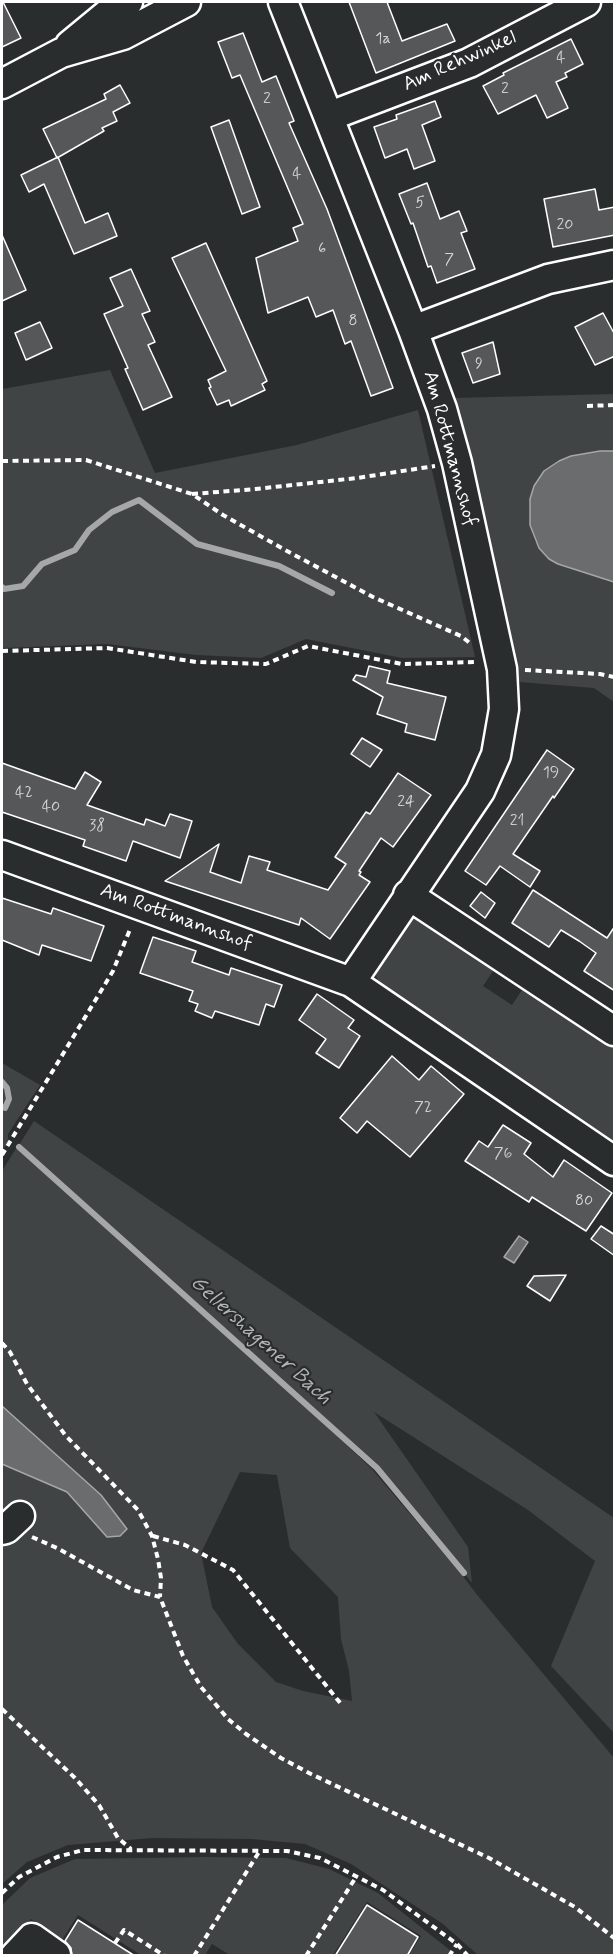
<!DOCTYPE html>
<html>
<head>
<meta charset="utf-8">
<style>
  body { margin:0 }
  #map { position:relative; width:616px; height:1957px; overflow:hidden; background:#2a2d2e; font-family:Mynerve,sans-serif }
  canvas { display:block }
  .frame { position:absolute; inset:0; border:3px solid #fff; pointer-events:none }
</style>
</head>
<body>
<div id="map">
<canvas width="616" height="1957"></canvas>
<div class="frame"></div>
</div>
<script>
const ctx = document.querySelector('canvas').getContext('2d');
ctx.lineJoin = 'round';
function paint(path, color) {
  ctx.fillStyle = color;
  ctx.fill(path, 'evenodd');
}
function toPath(rows) {
  const path = new Path2D();
  for (const r of rows) {
    path.moveTo(r[0], r[1]);
    for (let i = 2; i < r.length; i += 2) path.lineTo(r[i], r[i + 1]);
  }
  return path;
}
function stroke(path, color, width, dash) {
  ctx.strokeStyle = color;
  ctx.lineWidth = width;
  ctx.lineCap = dash ? 'butt' : 'round';
  ctx.setLineDash(dash || []);
  ctx.stroke(path);
}
function drawText(font, color, halo, rows, align = 'center') {
  ctx.font = font + ' Mynerve,sans-serif';
  ctx.lineWidth = 4.5;
  ctx.setLineDash([]);
  ctx.textBaseline = 'middle';
  ctx.strokeStyle = halo;
  ctx.fillStyle = color;
  for (const [text, x, y, turn = 0] of rows) {
    ctx.save();
    ctx.translate(x, y);
    ctx.rotate((+turn || 0) * Math.PI / 180);
    ctx.textAlign = isNaN(turn) ? turn : align;
    if (halo) ctx.strokeText(text, 0, 0);
    ctx.fillText(text, 0, 0);
    ctx.restore();
  }
}
paint(toPath([
  [110,370,155,473,297,445,418,410,475,657,402,658,306,639,261,658,196,655,107,644,2,648,2,389],
  [614,394,614,451,600,451,571,456,544,471,534,486,530,499,530,525,535,541,544,554,558,564,614,582,614,702,594,688,519,682,508,624,454,398],
  [426,916,614,1041,614,1149,383,992,376,976,378,957,398,926,413,918],
  [493,971,522,990,512,1005,483,986],
  [2,1063,40,1085,8,1134,8,1142,2,1151],
  [34,1121,614,1518,614,1733,551,1666,595,1561,528,1510,374,1412,468,1547,472,1583,378,1466,19,1145],
  [17,1147,295,1397,371,1468,462,1575,478,1596,614,1758,614,1955,478,1955,443,1924,351,1864,305,1844,252,1839,152,1838,68,1845,27,1862,2,1884,2,1171],
  [240,1472,277,1475,290,1548,338,1597,341,1639,349,1671,352,1701,303,1691,276,1682,238,1644,212,1607,201,1553],
  [204,1857,286,1858,329,1869,378,1893,456,1955,409,1955,421,1936,367,1902,333,1955,230,1955,212,1944,205,1955,141,1955,78,1915,62,1940,31,1919,2,1949,2,1905,30,1878,75,1859]
]), '#414445');
const water = toPath([
  [600,451,614,451,614,582,558,564,549,559,539,548,530,525,530,499,534,486,544,471,559,461,571,456,600,451],
  [519,1236,528,1242,514,1263,504,1257,519,1236],
  [2,1406,101,1495,127,1529,120,1536,107,1537,67,1492,2,1464,2,1406]
]);
paint(water, '#6a6c6d');
stroke(water, '#a6a7a7', 1.5);
stroke(toPath([
  [2,587,4,589,23,586,42,564,75,550,89,530,112,512,139,500,197,544,279,566,332,593],
  [2,1082,7,1088,9,1099,5,1108,2,1107],
  [19,1147,377,1468,464,1573]
]), '#a6a7a7', 6);
const building = toPath([
  [2,2,3,2,21,38,2,47,2,2],
  [349,2,387,2,402,41,447,24,455,41,376,73,349,2],
  [243,33,262,82,276,76,294,121,289,123,327,209,393,388,371,396,351,341,345,344,333,310,316,317,308,297,268,313,256,258,298,241,293,228,303,224,240,75,232,78,218,42,243,33],
  [571,39,583,64,565,73,567,77,556,82,568,108,547,118,536,95,498,114,483,86,504,75,503,73,571,39],
  [120,85,130,103,113,112,117,121,102,128,104,131,57,158,43,129,106,99,104,94,120,85],
  [435,101,441,117,422,125,435,161,414,169,407,149,385,158,374,127,397,119,396,115,435,101],
  [229,120,260,207,242,214,211,127,229,120],
  [58,157,85,223,108,213,117,236,74,254,44,184,29,192,21,175,58,157],
  [427,183,440,219,459,211,467,231,461,233,475,269,437,283,431,266,428,267,413,223,411,224,399,194,427,183],
  [595,189,599,210,615,207,615,235,553,247,544,199,595,189],
  [2,235,26,290,2,301,2,235],
  [206,243,267,381,262,384,265,390,231,406,229,400,217,405,209,388,211,387,208,380,226,371,172,258,206,243],
  [131,269,150,311,142,314,155,342,148,345,172,397,143,410,125,369,128,368,104,314,123,306,110,278,131,269],
  [603,313,615,335,615,356,595,365,575,327,603,313],
  [40,322,52,348,26,360,15,333,40,322],
  [493,342,500,374,473,383,462,353,493,342],
  [369,666,390,671,387,683,446,697,435,740,405,732,407,724,377,714,383,697,353,680,356,675,366,677,369,666],
  [362,738,382,750,370,767,351,754,362,738],
  [547,750,574,769,554,798,553,796,513,854,540,871,530,887,500,866,486,885,465,871,547,750],
  [2,763,75,789,85,772,101,782,87,805,144,825,146,819,165,826,170,814,192,821,180,858,133,841,126,861,83,846,85,840,2,812,2,763],
  [398,773,431,795,393,847,381,838,359,871,361,872,359,875,370,882,330,939,301,918,299,925,165,881,219,844,210,872,241,883,249,856,270,862,267,870,328,890,346,864,335,857,366,812,370,814,398,773],
  [533,890,607,938,615,926,615,991,584,971,596,953,579,941,561,930,549,947,512,923,533,890],
  [481,892,495,903,485,918,470,906,481,892],
  [2,898,51,914,53,908,104,926,91,961,42,945,39,955,2,940,2,898],
  [153,937,196,951,192,962,229,975,231,968,282,985,274,1007,266,1004,259,1025,215,1011,212,1018,195,1011,198,1004,189,1001,193,991,140,973,153,937],
  [317,994,354,1020,348,1028,360,1036,339,1068,316,1053,326,1039,299,1020,317,994],
  [392,1056,419,1080,431,1066,464,1094,410,1157,367,1121,357,1133,340,1118,392,1056],
  [503,1125,531,1143,524,1154,553,1177,564,1160,612,1193,586,1231,532,1197,529,1202,465,1161,479,1141,488,1147,503,1125],
  [601,1226,615,1235,615,1256,591,1239,601,1226],
  [566,1275,550,1301,527,1286,534,1276,566,1275],
  [367,1905,418,1937,407,1956,335,1956,367,1905],
  [78,1920,135,1956,72,1956,71,1948,65,1941,78,1920]
]);
paint(building, '#555758');
stroke(building, '#fff', 1.5);
const minor = toPath([
  [283,2,413,330,442,409,457,463,502,669,504,709,496,755,480,791,351,982],
  [70,45,110,12,128,2],
  [2,84,61,53,123,35,186,2],
  [330,116,469,63,586,2],
  [413,330,548,279,614,265],
  [2,855,351,982,614,1161],
  [408,895,614,1031],
  [2,1530,6,1529,20,1516],
  [15,1956,32,1938,56,1955]
]);
stroke(minor, '#fff', 33);
stroke(toPath([
  [587,406,614,405],
  [2,461,86,460,192,494,223,515,287,551,373,597,461,636,471,644],
  [192,494,256,489,357,478,435,466],
  [2,651,107,648,196,662,266,664,308,646,402,664,477,662],
  [525,670,600,674,614,677],
  [2,1155,113,971,131,927],
  [2,1343,10,1352,27,1384,66,1436,138,1510,152,1536,158,1559,161,1578,160,1597],
  [153,1536,185,1545,233,1570,341,1704],
  [32,1537,57,1548,133,1590,160,1597,183,1656,201,1687,228,1719,246,1734,281,1758,311,1774,489,1858,575,1907,614,1938],
  [2,1709,75,1778,99,1805,118,1838,131,1849],
  [2,1893,19,1877,57,1857,83,1850,287,1851,320,1858,383,1890,457,1944,468,1956],
  [115,1943,124,1930,165,1956],
  [194,1956,259,1852],
  [306,1956,356,1877],
  [449,1956,457,1944]
]), '#fff', 4, [6, 4.5]);
stroke(minor, '#2a2d2e', 28);
drawText('16px', '#d4d5d5', null, [
  ["1a",383,40],
  ["4",561,59],
  ["2",505,90],
  ["2",267,100],
  ["4",297,175],
  ["5",420,204],
  ["20",565,226],
  ["6",322,250],
  ["7",449,261],
  ["8",353,322],
  ["9",479,365],
  ["19",551,774],
  ["42",24,794],
  ["24",406,803],
  ["40",51,808],
  ["21",517,822],
  ["38",97,827],
  ["72",423,1109],
  ["76",503,1155],
  ["80",584,1202]
]);
drawText('20px', '#fff', '#2a2d2e', [
  ["Am Rehwinkel",460,62,-24],
  ["Am Rottmannshof",449,449,75],
  ["Am Rottmannshof",176,918,20]
]);
drawText('italic 21px', '#b4b6b6', '#2a2d2e', [
  ["Gellershagener Bach",260,1341,42]
]);
</script>
</body>
</html>
